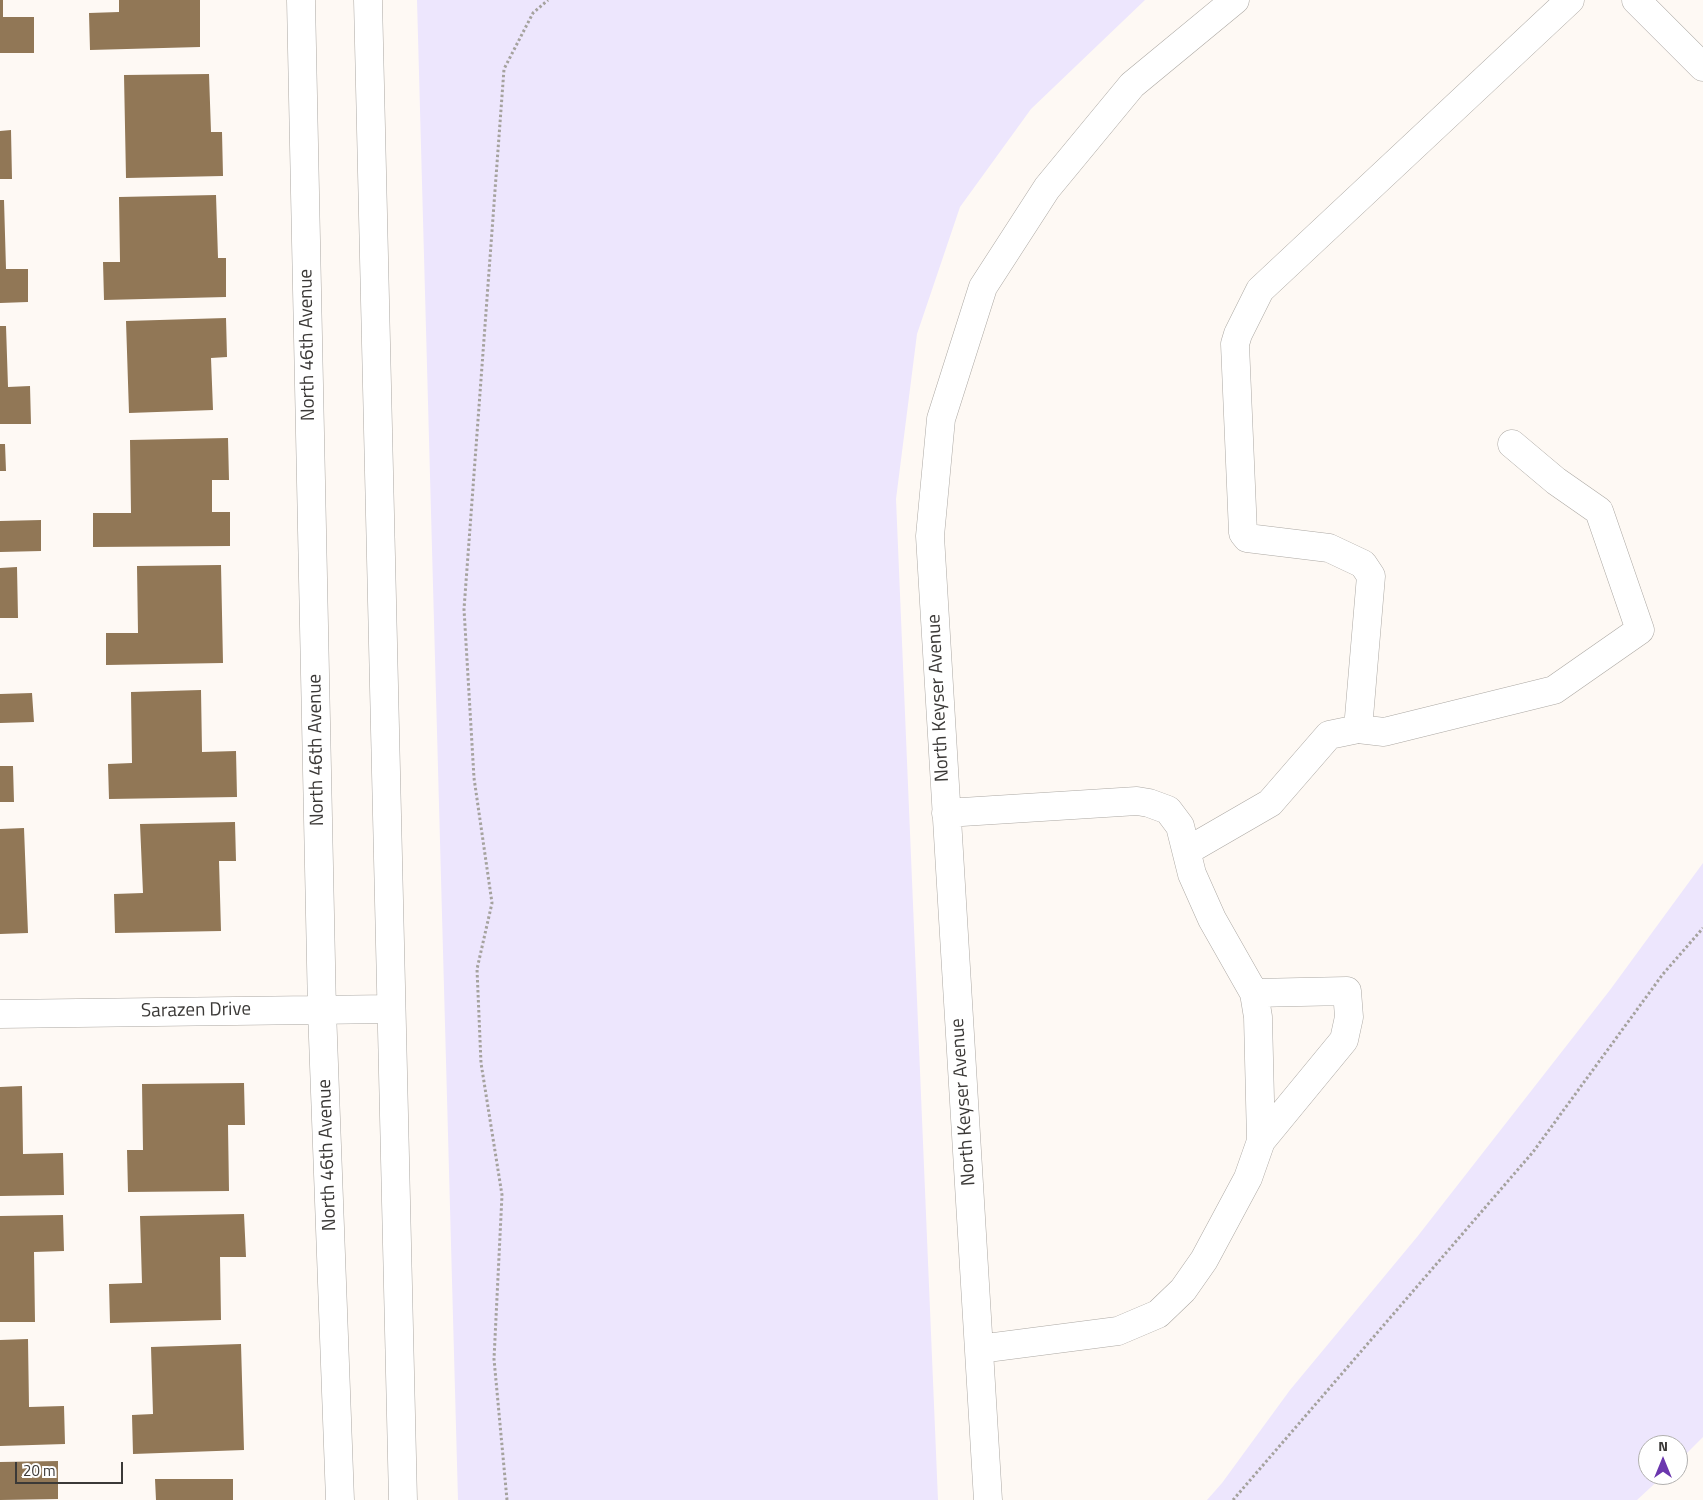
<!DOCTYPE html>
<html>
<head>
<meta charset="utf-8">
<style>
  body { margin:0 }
  #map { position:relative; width:1703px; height:1500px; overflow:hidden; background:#fef9f4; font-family:"Titillium Web",sans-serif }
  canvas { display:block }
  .north { position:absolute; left:1638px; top:1435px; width:50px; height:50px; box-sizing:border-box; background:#fff; border:1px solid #b1b0af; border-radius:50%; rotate:0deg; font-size:14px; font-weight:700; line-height:20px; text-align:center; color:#3b3937 }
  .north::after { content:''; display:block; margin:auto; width:18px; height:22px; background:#6b37ae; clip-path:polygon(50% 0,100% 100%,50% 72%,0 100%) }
  .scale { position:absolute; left:15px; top:1462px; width:108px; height:22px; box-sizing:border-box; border:2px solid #3b3937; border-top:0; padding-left:6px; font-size:15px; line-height:18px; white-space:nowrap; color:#3b3937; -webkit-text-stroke:4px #fff; paint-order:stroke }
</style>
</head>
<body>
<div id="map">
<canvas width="1703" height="1500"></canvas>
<div class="north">N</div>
<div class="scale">20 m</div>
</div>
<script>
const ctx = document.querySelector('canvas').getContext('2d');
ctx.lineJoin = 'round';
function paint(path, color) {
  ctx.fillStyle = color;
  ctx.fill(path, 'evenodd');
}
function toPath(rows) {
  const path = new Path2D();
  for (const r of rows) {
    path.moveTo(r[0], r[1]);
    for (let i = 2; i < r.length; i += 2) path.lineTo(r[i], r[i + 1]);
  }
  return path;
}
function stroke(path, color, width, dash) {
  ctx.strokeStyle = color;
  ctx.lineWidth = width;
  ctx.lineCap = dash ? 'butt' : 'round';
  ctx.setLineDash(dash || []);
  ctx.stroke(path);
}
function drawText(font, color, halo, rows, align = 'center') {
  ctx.font = font + ' "Titillium Web",sans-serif';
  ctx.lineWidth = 5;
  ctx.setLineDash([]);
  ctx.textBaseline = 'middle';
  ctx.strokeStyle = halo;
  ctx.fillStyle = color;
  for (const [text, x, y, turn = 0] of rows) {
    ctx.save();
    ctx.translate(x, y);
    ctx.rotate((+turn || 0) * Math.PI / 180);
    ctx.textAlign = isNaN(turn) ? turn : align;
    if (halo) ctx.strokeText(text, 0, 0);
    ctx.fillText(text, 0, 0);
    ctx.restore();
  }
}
paint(toPath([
  [417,0,1145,0,1031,109,960,207,917,334,896,499,938,1500,458,1500],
  [1703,863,1703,1437,1678,1462,1678,1445,1648,1445,1648,1475,1664,1475,1637,1500,1207,1500,1222,1483,1290,1390,1417,1237,1610,990]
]), '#ede6fd');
paint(toPath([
  [0,0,3,0,3,17,34,17,34,53,0,53],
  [119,0,200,0,200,47,90,50,89,13,119,12],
  [209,74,211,132,222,132,223,176,126,178,124,75],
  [11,130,12,179,0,179,0,131],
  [216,195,218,258,226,258,226,297,104,300,103,262,120,262,119,197],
  [0,200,4,200,6,269,28,269,28,302,0,303],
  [226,318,227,357,211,358,213,410,129,413,126,321],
  [0,326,6,326,8,387,30,386,31,424,0,424],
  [228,438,229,480,212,480,212,512,230,512,230,546,93,547,93,513,131,513,130,440],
  [0,444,5,444,6,471,0,471],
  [41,520,41,551,0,552,0,521],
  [221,565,223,663,106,665,106,633,138,633,137,566],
  [17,567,18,618,0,618,0,568],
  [201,690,202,752,236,751,237,797,109,799,108,764,132,763,131,692],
  [32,693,34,722,0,723,0,694],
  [0,766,13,766,14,802,0,802],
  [235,822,236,861,219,861,221,931,115,933,114,894,143,893,140,824],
  [24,828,28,933,0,934,0,829],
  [244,1083,245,1125,228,1125,229,1191,128,1192,127,1150,143,1150,142,1084],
  [22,1086,23,1154,63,1153,64,1195,0,1196,0,1087],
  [244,1214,246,1257,220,1257,221,1320,110,1323,109,1284,142,1283,140,1216],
  [63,1215,64,1251,34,1252,35,1322,0,1322,0,1216],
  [28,1339,29,1407,64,1406,65,1444,0,1446,0,1340],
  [241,1344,244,1450,133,1454,132,1415,153,1414,151,1347],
  [58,1461,58,1499,0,1500,0,1462],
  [155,1479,233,1479,233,1500,156,1500]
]), '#917756');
const minor = toPath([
  [301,0,322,1010,340,1500],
  [368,0,403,1500],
  [1636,0,1703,67],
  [1358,729,1371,576,1363,564,1329,548,1247,538,1243,533,1235,344,1238,334,1260,290,1570,0],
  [946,813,1137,801,1149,803,1168,810,1180,826,1192,874,1212,919,1254,993,1258,1017,1261,1141,1248,1178,1204,1260,1183,1290,1158,1314,1118,1331,979,1349],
  [1187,851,1270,803,1329,735,1358,729,1384,732,1554,690,1640,630,1599,511,1556,481,1512,444],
  [1254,993,1347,991,1349,1017,1344,1040,1261,1141],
  [0,1014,391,1009],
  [988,1500,930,536,941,419,983,287,1047,188,1132,85,1235,0]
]);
stroke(minor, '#aca8a3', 29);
stroke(toPath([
  [507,1500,494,1359,502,1195,481,1063,477,969,492,903,474,778,464,609,504,69,533,13,548,0],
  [1233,1500,1533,1152,1663,974,1703,928]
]), '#a5a29e', 3, [2.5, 2.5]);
stroke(minor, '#fff', 28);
drawText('19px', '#3b3937', '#fff', [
  ["North 46th Avenue",308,345,-91],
  ["North Keyser Avenue",939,698,-93],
  ["North 46th Avenue",317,750,-91],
  ["Sarazen Drive",196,1011,-1],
  ["North Keyser Avenue",964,1102,-94],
  ["North 46th Avenue",328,1155,-92]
]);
</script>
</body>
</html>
